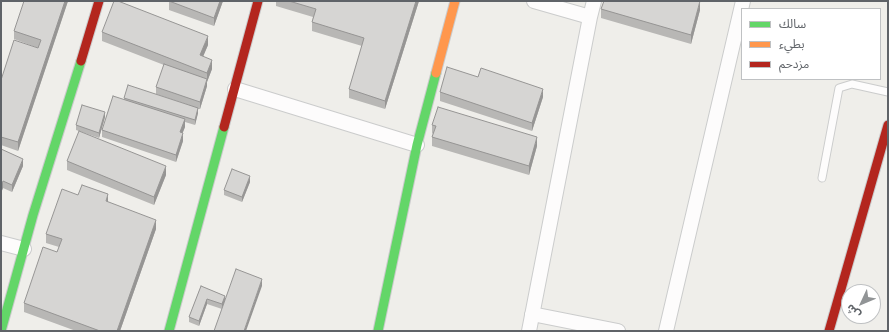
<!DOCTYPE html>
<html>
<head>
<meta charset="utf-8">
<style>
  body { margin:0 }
  #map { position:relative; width:889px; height:332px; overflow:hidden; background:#efeeea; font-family:Lato,"Noto Sans Arabic",sans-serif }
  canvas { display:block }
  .frame { position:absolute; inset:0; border:2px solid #5f6368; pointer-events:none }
  .legend { position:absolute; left:741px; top:8px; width:140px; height:72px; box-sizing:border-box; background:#fff; border:1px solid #bfc1c3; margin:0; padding:5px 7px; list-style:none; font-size:12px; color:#5f6368 }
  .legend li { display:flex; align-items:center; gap:8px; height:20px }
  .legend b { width:20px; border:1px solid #bfc1c3 }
  .north { position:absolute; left:841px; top:284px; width:40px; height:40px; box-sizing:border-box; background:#fff; border:1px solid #bfc1c3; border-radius:50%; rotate:226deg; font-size:11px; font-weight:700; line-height:16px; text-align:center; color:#5f6368 }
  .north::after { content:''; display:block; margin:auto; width:14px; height:18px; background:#919496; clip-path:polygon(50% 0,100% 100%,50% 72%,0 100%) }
</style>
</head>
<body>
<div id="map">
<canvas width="889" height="332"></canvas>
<div class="frame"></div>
<ul class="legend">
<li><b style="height:5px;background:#63d668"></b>سالك</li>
<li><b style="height:5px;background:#ff974d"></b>بطيء</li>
<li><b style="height:5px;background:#b3261e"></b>مزدحم</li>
</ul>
<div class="north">ش</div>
</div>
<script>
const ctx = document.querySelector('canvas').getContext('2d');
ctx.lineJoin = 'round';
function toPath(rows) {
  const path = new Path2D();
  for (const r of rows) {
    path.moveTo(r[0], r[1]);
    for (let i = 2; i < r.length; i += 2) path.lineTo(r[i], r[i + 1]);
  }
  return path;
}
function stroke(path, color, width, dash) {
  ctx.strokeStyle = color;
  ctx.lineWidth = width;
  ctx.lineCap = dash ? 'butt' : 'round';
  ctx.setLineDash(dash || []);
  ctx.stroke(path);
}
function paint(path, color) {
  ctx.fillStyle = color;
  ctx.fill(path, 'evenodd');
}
const lane = toPath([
  [822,178,839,88,852,84,888,92]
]);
const street = toPath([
  [534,1,590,17],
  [235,89,417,145],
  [1,243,24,249],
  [532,314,618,331],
  [529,331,590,17,594,1],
  [666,331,743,1]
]);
const fast = toPath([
  [1,331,33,215,81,61],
  [169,331,224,127],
  [378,331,417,145,436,73]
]);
const slow = toPath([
  [436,73,455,1]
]);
const jam = toPath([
  [81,61,99,1],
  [224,127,258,1],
  [829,331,888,125]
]);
stroke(lane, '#cbcccc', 9);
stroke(street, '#cbcccc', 16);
stroke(fast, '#cacacb', 11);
stroke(slow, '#cacacb', 11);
stroke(jam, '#cacacb', 11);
stroke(lane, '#fdfcfc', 7);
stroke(street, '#fdfcfc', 14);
stroke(fast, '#63d668', 9);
stroke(slow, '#ff974d', 9);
stroke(jam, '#b3261e', 9);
paint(toPath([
  [68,1,18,151,1,145,1,80,38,48,14,39,14,31],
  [169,1,223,1,214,26,169,10],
  [276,1,419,1,385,109,349,98,349,89,362,46,312,31,312,22,313,17,276,6],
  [601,9,700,10,691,44,601,18],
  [102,32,208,45,203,56,212,69,207,82,207,86,200,109,198,109,198,113,195,125,185,122,185,127,182,133,183,141,176,162,102,137,102,130,124,99,124,98,189,105,156,94,156,87,164,65,102,41],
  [478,77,543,97,532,131,440,101,440,92],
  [105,117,99,138,76,130,76,125],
  [432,125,537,146,529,175,432,146,432,137,433,134,432,133],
  [1,149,23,166,12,192,3,188,1,193],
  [67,161,166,175,154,205,67,170],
  [250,182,242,202,224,195,224,190],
  [78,195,108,202,156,229,120,331,76,331,24,312,24,303,57,252,59,247,46,243,46,234],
  [201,286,225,296,222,309,207,304,199,326,189,322,189,317]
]), '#b8b7b5');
paint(toPath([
  [65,1,68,1,18,151,18,142],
  [220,1,223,1,214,26,214,18],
  [416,1,419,1,385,109,385,101],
  [700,1,700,10,691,44,691,35],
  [208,36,208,45,200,64,200,55],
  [212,60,212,69,207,82,207,86,200,109,200,102,207,80,207,73],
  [543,89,543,97,532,131,532,123],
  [198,108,198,113,195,125,195,120],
  [105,112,105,117,99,138,99,133],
  [185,119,185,127,180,140,180,132],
  [183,133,183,141,176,162,176,155],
  [537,137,537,146,529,175,529,166],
  [23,159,23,166,12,192,12,185],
  [166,166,166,175,154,205,154,197],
  [250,176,250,182,242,202,242,197],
  [3,181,3,188,1,193,1,186],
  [108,194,108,203,106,201],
  [156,220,156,229,120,331,117,331],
  [262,279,262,286,246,331,244,331],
  [225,296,225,301,222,309,222,304],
  [207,299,207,304,199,326,199,321]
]), '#969594');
const building = toPath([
  [24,1,65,1,18,142,1,137,1,80,14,40,38,48,41,40,14,31,24,1],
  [114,1,118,1,208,36,200,55,212,60,207,73,102,32,114,1],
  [169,1,220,1,214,18,169,1],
  [289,1,416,1,385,101,349,89,364,38,312,22,316,9,289,1],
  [604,1,700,1,691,35,601,9,604,1],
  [164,64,207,79,200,102,156,87,164,64],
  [447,67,478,77,481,68,543,89,532,123,440,92,447,67],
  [128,85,198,108,195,120,124,98,128,85],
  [113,96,185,119,180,132,183,133,176,155,102,130,113,96],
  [82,105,105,112,99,133,76,125,82,105],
  [438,107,537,137,529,166,432,137,436,126,432,125,438,107],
  [79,131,166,166,154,197,67,161,79,131],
  [1,149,23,159,12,185,3,181,1,186,1,149],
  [232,169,250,176,242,197,224,190,232,169],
  [82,185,108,194,106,201,156,220,117,331,100,331,24,303,43,247,57,252,62,239,46,234,62,189,78,195,82,185],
  [236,269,262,279,244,331,214,331,236,269],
  [201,286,225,296,222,304,207,299,199,321,189,317,201,286]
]);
paint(building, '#d6d5d3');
stroke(building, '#969594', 1);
</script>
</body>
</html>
